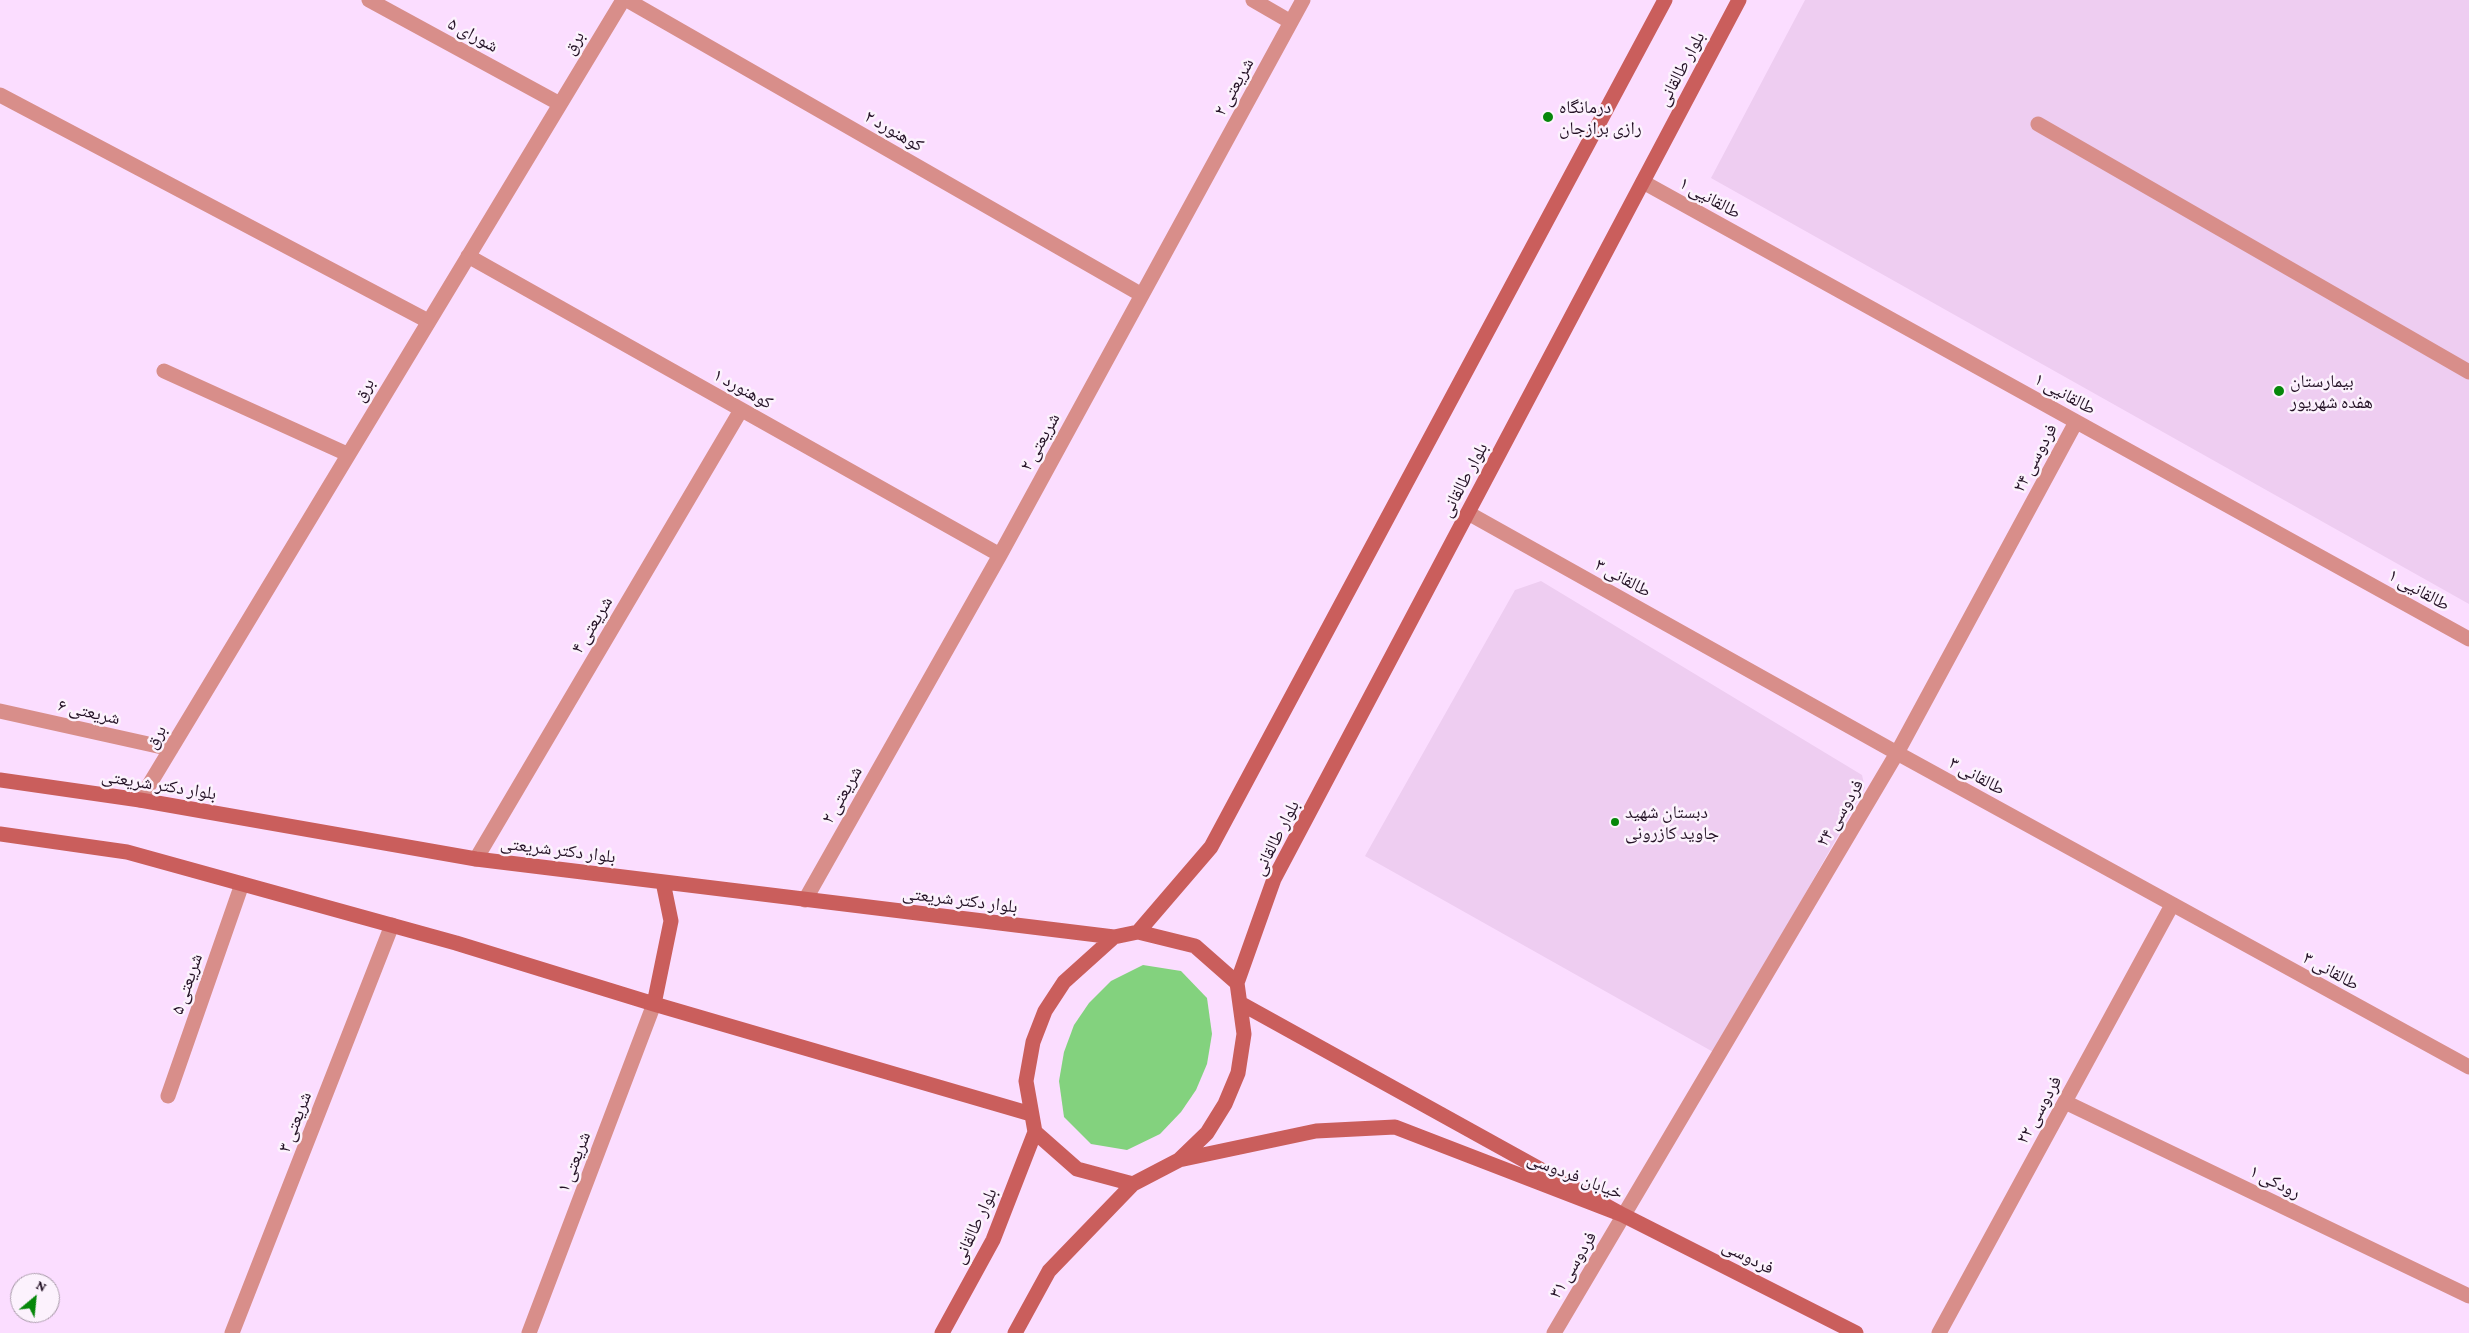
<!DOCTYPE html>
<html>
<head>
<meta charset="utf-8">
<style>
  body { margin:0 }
  #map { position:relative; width:2469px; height:1333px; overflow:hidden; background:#fbddff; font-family:"Crimson Pro",serif }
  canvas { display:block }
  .north { position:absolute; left:10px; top:1273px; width:50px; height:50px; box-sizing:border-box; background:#fcf2fd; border:1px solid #a698a7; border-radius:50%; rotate:28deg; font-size:14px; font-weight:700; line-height:20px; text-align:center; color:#241226 }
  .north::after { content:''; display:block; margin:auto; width:18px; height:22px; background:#06870a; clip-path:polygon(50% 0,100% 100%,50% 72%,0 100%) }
</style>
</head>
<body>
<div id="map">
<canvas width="2469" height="1333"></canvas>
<div class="north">N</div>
</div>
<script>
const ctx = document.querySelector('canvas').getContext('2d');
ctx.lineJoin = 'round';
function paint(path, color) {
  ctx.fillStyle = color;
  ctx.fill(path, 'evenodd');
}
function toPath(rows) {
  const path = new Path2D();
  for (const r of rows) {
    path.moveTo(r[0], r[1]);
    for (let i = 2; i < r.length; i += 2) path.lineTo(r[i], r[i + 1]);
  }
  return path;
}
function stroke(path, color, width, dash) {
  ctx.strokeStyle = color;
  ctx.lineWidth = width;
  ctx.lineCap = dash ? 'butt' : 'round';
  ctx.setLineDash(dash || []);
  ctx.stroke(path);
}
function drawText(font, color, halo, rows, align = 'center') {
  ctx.font = font + ' "Crimson Pro","Noto Naskh Arabic",serif';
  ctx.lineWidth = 5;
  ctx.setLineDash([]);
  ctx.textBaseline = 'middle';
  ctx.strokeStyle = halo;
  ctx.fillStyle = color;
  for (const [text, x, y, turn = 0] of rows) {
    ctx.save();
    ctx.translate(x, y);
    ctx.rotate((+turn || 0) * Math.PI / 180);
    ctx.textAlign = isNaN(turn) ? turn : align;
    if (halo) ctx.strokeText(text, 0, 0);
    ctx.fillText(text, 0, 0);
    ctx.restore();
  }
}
paint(toPath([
  [1805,0,2469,0,2469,604,1711,178],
  [1541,581,1862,775,1865,788,1715,1053,1365,856,1515,590]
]), '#eecdf1');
paint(toPath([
  [1143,965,1181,971,1207,998,1212,1034,1207,1064,1196,1090,1181,1112,1160,1134,1127,1150,1091,1144,1064,1117,1059,1081,1064,1052,1074,1025,1089,1003,1111,981]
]), '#83d27e');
stroke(toPath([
  [2038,124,2469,372]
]), '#d88e8a', 15);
stroke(toPath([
  [369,0,560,104],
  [627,0,1142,295],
  [1253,0,1291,22],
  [0,95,428,321],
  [1643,182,2469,639],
  [468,256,1000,555],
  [164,371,347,454],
  [1468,513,1897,753,2469,1067],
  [0,711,171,749],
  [140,800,623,0],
  [476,859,741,410],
  [805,900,1000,555,1303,0],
  [168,1096,242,884],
  [2065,1102,2469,1296],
  [232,1333,392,925],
  [529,1333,654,1004],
  [1554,1333,1897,753,2076,422],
  [1939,1333,2172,905]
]), '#d88e8a', 15);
stroke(toPath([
  [0,780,140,800,476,859,1114,937],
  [0,834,127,852,456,943,654,1004,1031,1114],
  [1138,932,1211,847,1665,0],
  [1138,932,1195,946,1237,983,1244,1034,1238,1073,1225,1104,1207,1133,1179,1160,1133,1184,1077,1169,1035,1132,1026,1081,1033,1042,1045,1011,1064,982,1114,937,1138,932],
  [1237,983,1274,879,1739,0],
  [654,1004,671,921,663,882],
  [1179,1160,1316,1131,1395,1127,1623,1215,1240,1003],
  [1623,1215,1856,1333],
  [942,1333,993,1240,1035,1132],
  [1015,1333,1049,1271,1133,1184]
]), '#ca5e5c', 15);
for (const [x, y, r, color] of [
  [1548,117,6,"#06870a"],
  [2279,391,6,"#06870a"],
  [1615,822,5,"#06870a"]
]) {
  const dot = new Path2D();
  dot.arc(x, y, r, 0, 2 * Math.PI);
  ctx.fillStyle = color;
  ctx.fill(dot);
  stroke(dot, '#fcf2fd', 2);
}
drawText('18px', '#241226', '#fcf2fd', [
  ["شورای ۵",473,35,28],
  ["برق",574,43,-59],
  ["بلوار طالقانی",1681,69,-62],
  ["شریعتی ۲",1234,87,-61],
  ["کوهنورد ۲",894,131,30],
  ["طالقانیی ۱",1710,198,29],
  ["کوهنورد ۱",743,389,29],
  ["برق",364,390,-59],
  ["طالقانیی ۱",2065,394,29],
  ["شریعتی ۲",1040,442,-61],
  ["فردوسی ۲۴",2035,458,-62],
  ["بلوار طالقانی",1464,480,-62],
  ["طالقانی ۳",1623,578,29],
  ["طالقانیی ۱",2419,590,29],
  ["شریعتی ۴",592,625,-59],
  ["شریعتی ۶",89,712,13],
  ["برق",156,737,-59],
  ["طالقانی ۳",1977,776,29],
  ["بلوار دکتر شریعتی",159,785,9],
  ["شریعتی ۲",842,795,-60],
  ["فردوسی ۲۴",1840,813,-59],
  ["بلوار طالقانی",1276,838,-63],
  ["بلوار دکتر شریعتی",558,850,7],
  ["بلوار دکتر شریعتی",960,900,7],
  ["طالقانی ۳",2331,971,29],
  ["شریعتی ۵",187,984,-71],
  ["فردوسی ۲۲",2039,1110,-61],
  ["شریعتی ۳",295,1122,-69],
  ["شریعتی ۱",574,1162,-69],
  ["خیابان فردوسی",1575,1176,21],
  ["رودکی ۱",2275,1182,26],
  ["بلوار طالقانی",975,1226,-65],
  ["فردوسی",1748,1257,27],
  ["فردوسی ۳۱",1573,1265,-59]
]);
drawText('18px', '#241226', '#fcf2fd', [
  ["درمانگاه",1559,107],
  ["رازی برازجان",1559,128],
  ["بیمارستان",2290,381],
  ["هفده شهریور",2290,402],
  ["دبستان شهید",1625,812],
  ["جاوید کازرونی",1625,833]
], 'left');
</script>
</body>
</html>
